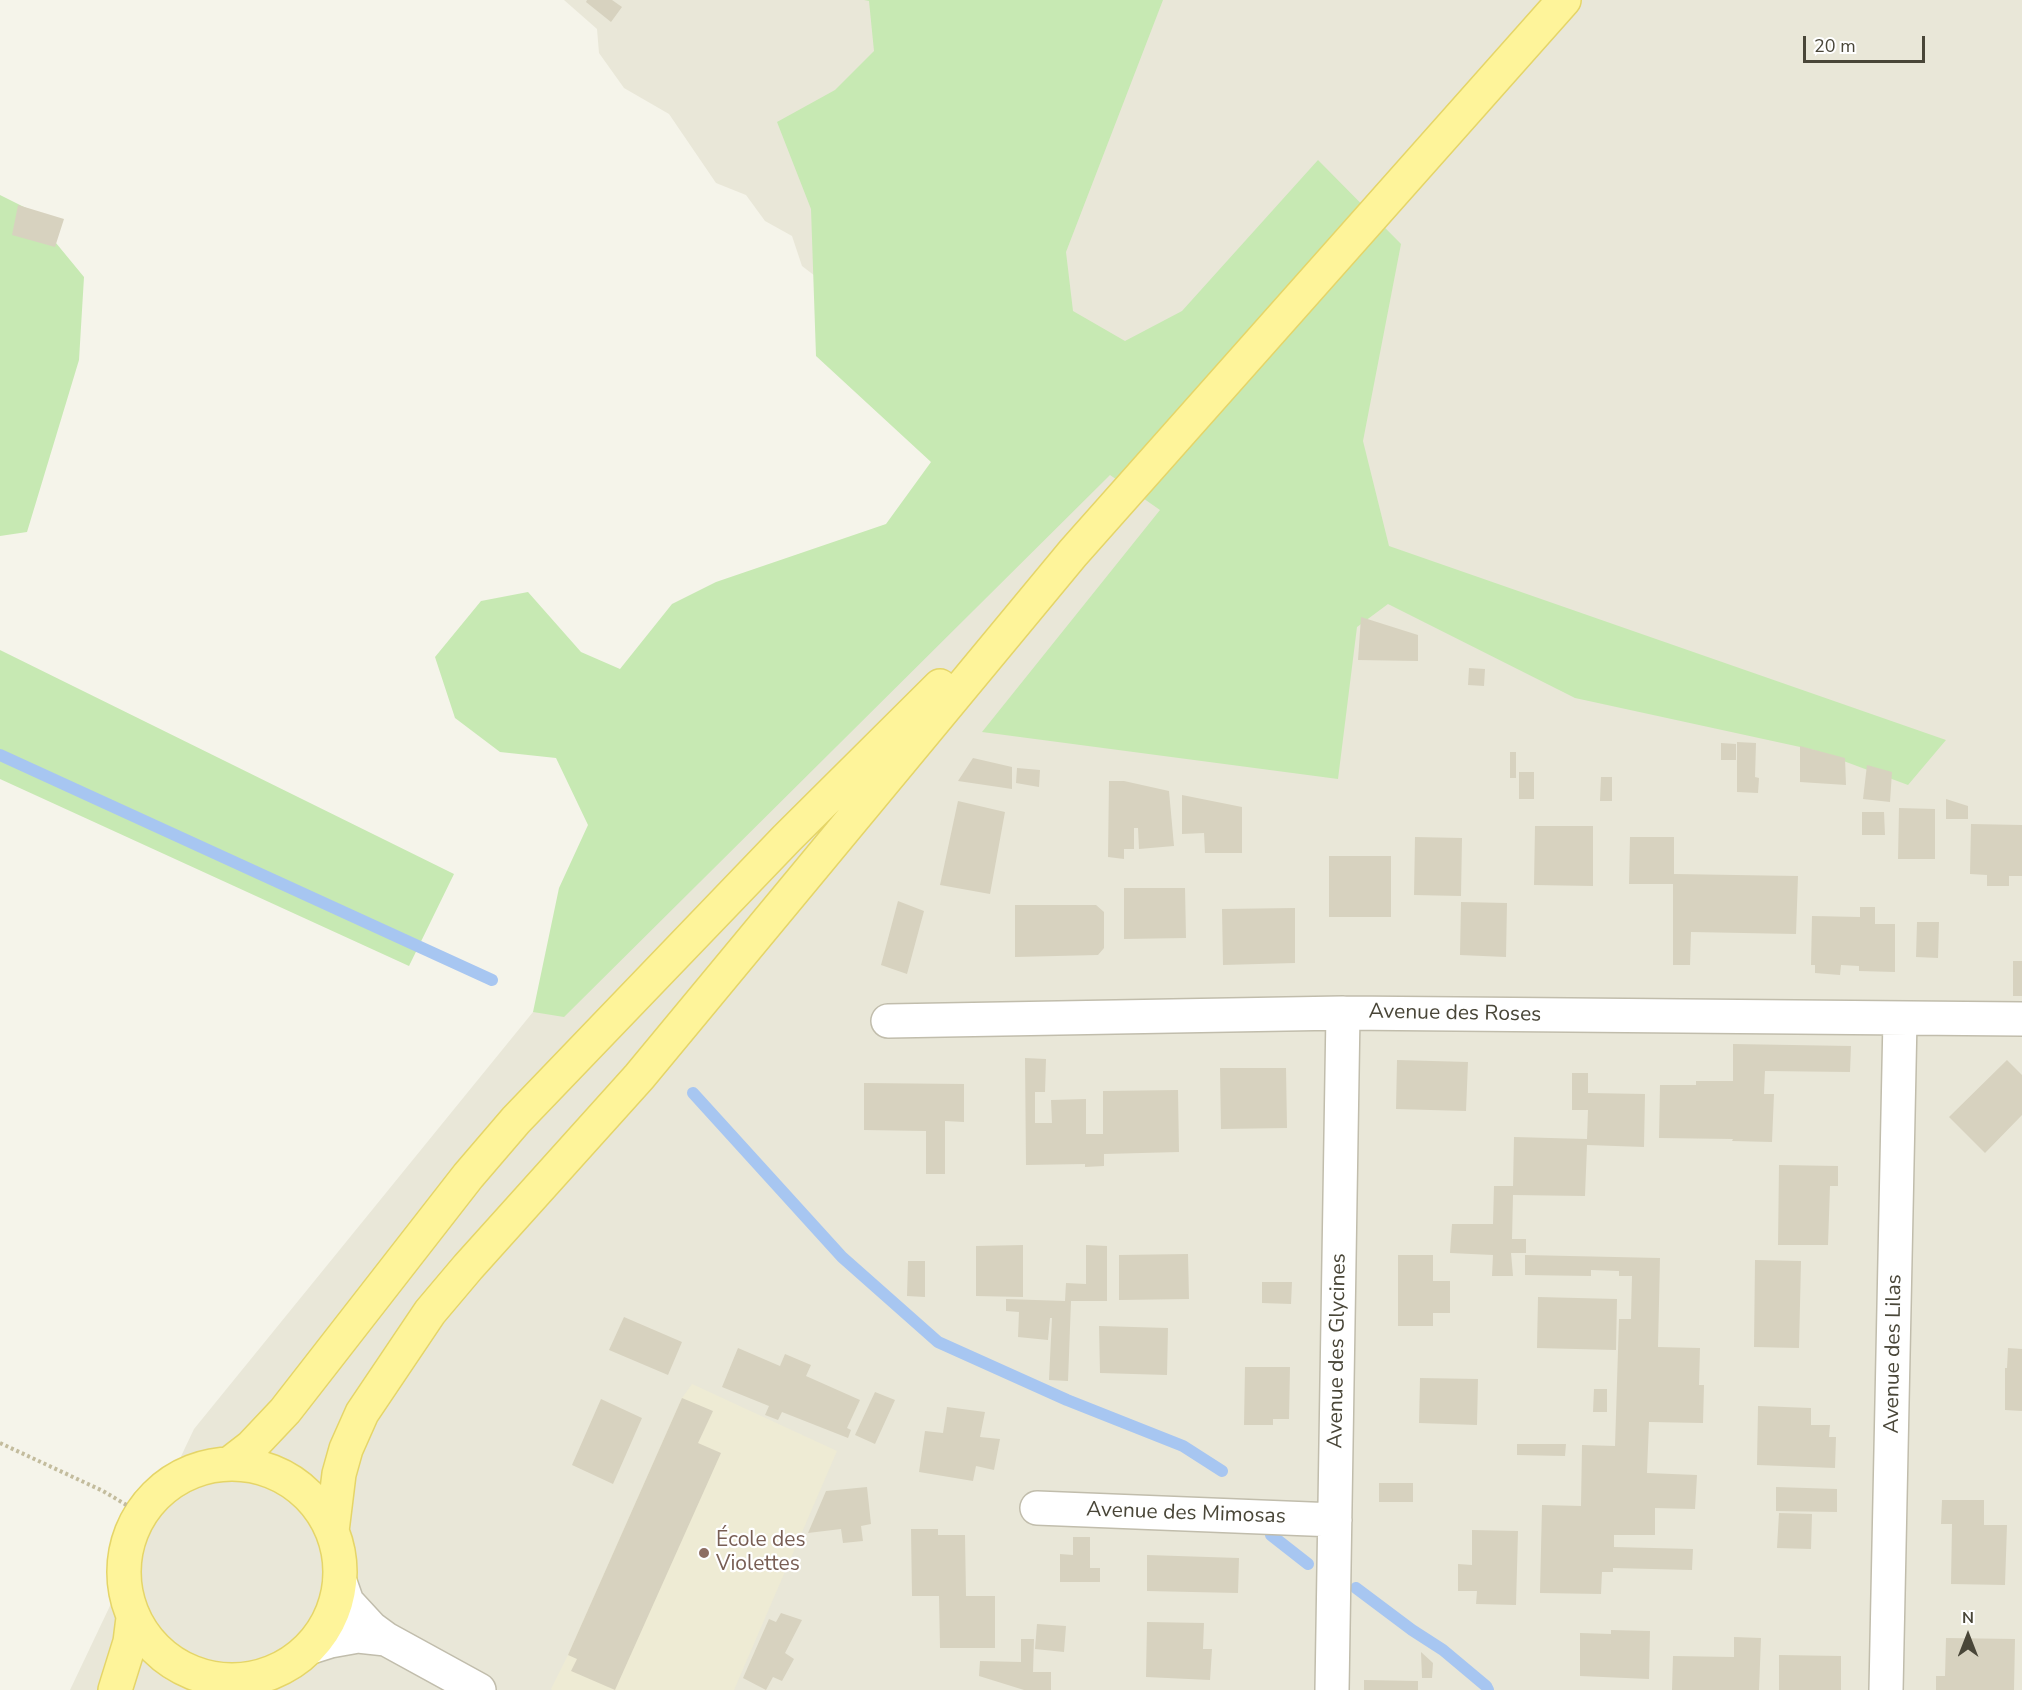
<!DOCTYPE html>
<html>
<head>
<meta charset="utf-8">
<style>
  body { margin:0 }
  #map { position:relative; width:2022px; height:1690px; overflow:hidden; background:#f5f4ea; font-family:"Nunito Sans",sans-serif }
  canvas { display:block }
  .north { position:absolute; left:1938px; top:1606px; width:60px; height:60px; -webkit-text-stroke:4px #fff; paint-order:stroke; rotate:0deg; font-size:16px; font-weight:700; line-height:24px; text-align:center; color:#494638 }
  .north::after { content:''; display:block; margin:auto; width:21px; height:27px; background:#494638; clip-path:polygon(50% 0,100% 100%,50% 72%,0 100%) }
  .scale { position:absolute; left:1803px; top:36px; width:122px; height:27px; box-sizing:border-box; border:3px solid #494638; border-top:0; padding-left:8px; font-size:18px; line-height:21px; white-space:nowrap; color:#494638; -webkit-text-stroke:4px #fff; paint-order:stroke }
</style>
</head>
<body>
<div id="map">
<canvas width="2022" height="1690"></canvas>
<div class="north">N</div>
<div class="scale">20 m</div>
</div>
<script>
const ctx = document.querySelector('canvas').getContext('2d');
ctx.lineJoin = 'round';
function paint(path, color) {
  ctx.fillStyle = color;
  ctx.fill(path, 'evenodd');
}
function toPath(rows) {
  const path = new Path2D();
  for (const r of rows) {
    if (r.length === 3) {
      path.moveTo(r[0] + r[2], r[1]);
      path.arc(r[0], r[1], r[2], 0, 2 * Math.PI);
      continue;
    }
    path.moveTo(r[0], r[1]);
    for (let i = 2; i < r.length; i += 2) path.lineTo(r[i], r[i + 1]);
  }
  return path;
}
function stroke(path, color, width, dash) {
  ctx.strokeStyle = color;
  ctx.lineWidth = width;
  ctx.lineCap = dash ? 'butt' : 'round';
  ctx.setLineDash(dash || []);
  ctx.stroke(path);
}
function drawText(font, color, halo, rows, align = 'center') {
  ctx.font = font + ' "Nunito Sans",sans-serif';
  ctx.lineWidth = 4.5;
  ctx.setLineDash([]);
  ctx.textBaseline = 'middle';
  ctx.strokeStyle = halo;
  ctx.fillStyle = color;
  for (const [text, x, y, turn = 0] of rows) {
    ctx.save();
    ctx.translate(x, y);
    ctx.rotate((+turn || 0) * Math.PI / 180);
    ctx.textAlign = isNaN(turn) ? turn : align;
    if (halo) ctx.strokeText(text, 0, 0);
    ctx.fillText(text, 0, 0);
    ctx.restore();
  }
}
paint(toPath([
  [564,0,2022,0,2022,1690,70,1690,194,1429,533,1012,1054,482,866,315,802,266,792,236,765,221,746,195,716,183,669,114,624,88,599,53,597,29]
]), '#e9e7d8');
paint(toPath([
  [692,1384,837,1451,734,1690,552,1690,551,1689,568,1655,682,1398]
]), '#eeebd4');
paint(toPath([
  [864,0,1163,0,1066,252,1073,311,1125,341,1182,311,1318,160,1401,244,1363,441,1389,546,1946,740,1908,785,1814,750,1575,698,1388,604,1357,627,1338,779,982,732,1160,510,1110,475,564,1017,533,1012,559,888,588,825,556,758,500,752,455,718,435,657,481,601,528,592,581,652,620,669,672,604,716,582,886,524,931,462,816,356,811,209,777,122,835,90,874,51,869,1],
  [0,195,28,209,84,277,79,360,27,532,0,536],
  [0,650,454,874,409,966,0,779]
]), '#c7e9b3');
stroke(toPath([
  [0,755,492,980],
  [693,1093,842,1257,938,1342,1067,1400,1183,1446,1222,1471],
  [1271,1535,1308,1564],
  [1356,1588,1412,1630,1443,1650,1486,1686,1488,1690]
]), '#a7c6f1', 12);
paint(toPath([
  [587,0,612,0,622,7,611,22,586,2],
  [18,205,64,219,55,247,12,235],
  [1361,617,1418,635,1418,661,1358,660],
  [1469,668,1485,669,1484,686,1468,685],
  [1737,742,1756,743,1755,777,1759,778,1758,793,1737,792],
  [1721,743,1736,744,1736,760,1721,760],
  [1800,746,1845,758,1846,785,1800,782],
  [1510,752,1516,752,1516,778,1510,778],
  [973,758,1012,767,1012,789,958,781],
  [1867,765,1892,772,1890,802,1863,799],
  [1017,768,1040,770,1039,787,1016,783],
  [1519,772,1534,772,1534,799,1519,799],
  [1601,777,1612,777,1612,801,1600,801],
  [1109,781,1124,781,1169,791,1174,846,1139,849,1138,828,1134,828,1134,849,1124,849,1124,859,1108,857],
  [1182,795,1242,807,1242,853,1205,853,1204,833,1182,834],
  [1946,799,1968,806,1968,819,1946,819],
  [958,801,1005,812,990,894,940,885],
  [1899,808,1935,809,1935,859,1898,859],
  [1862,812,1884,812,1885,835,1862,835],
  [1971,824,2022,825,2022,876,2009,876,2009,886,1987,886,1987,875,1970,874],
  [1535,826,1593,826,1593,886,1534,885],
  [1415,837,1462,838,1461,896,1414,895],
  [1630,837,1674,837,1674,874,1798,876,1796,934,1691,932,1690,965,1673,965,1673,884,1629,884],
  [1329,856,1391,856,1391,917,1329,917],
  [1124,888,1185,888,1186,938,1124,939],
  [898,901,924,911,907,974,881,965],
  [1461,902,1507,903,1506,957,1460,955],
  [1015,905,1096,905,1104,912,1104,948,1098,955,1015,957],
  [1860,907,1875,907,1875,924,1895,924,1895,972,1859,971,1859,966,1841,965,1840,975,1815,973,1815,965,1811,965,1812,916,1860,917],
  [1295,908,1295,963,1223,965,1222,909],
  [1917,922,1939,922,1938,958,1916,957],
  [2013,961,2022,961,2022,996,2013,996],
  [1733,1044,1851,1046,1850,1072,1765,1071,1764,1094,1774,1094,1772,1142,1732,1141,1733,1139,1659,1138,1660,1085,1696,1085,1696,1081,1733,1081],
  [1025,1058,1046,1059,1045,1092,1035,1092,1035,1123,1052,1123,1051,1100,1086,1099,1086,1134,1103,1134,1103,1091,1178,1090,1179,1152,1104,1154,1104,1166,1085,1167,1085,1164,1026,1165],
  [1397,1060,1468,1062,1466,1111,1396,1109],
  [2007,1060,2022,1075,2022,1115,1985,1153,1949,1117],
  [1220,1068,1286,1068,1287,1128,1221,1129],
  [1572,1073,1588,1073,1588,1093,1645,1094,1644,1147,1587,1145,1585,1196,1513,1195,1512,1239,1526,1239,1526,1253,1511,1253,1513,1276,1492,1276,1493,1255,1450,1253,1452,1224,1493,1224,1494,1186,1513,1186,1514,1137,1587,1139,1588,1110,1572,1110],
  [864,1083,964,1084,964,1122,945,1121,945,1174,926,1174,926,1131,864,1130],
  [1779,1165,1838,1166,1838,1186,1830,1186,1828,1245,1778,1245],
  [1023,1245,1023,1297,976,1296,976,1246],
  [1086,1245,1107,1246,1107,1301,1071,1301,1068,1381,1049,1380,1052,1318,1050,1318,1048,1340,1018,1337,1019,1312,1006,1311,1006,1299,1065,1301,1066,1283,1086,1284],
  [1188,1254,1189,1299,1119,1300,1119,1255],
  [1398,1255,1433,1255,1433,1281,1450,1281,1450,1313,1433,1313,1433,1326,1398,1326],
  [1525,1255,1660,1258,1658,1347,1700,1348,1699,1385,1704,1385,1703,1423,1649,1422,1647,1473,1697,1475,1695,1509,1655,1508,1655,1535,1614,1535,1614,1547,1693,1549,1692,1570,1613,1568,1613,1572,1602,1572,1601,1594,1540,1593,1542,1505,1581,1506,1582,1445,1615,1446,1619,1319,1631,1319,1632,1276,1619,1276,1619,1271,1591,1270,1591,1276,1525,1275],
  [1755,1260,1801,1261,1799,1348,1754,1347],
  [908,1261,925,1261,925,1297,907,1296],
  [1262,1282,1292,1282,1291,1304,1262,1303],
  [1538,1297,1617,1299,1616,1350,1537,1348],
  [624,1317,682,1342,668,1375,609,1350],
  [1099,1326,1168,1328,1167,1375,1100,1373],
  [738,1348,780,1366,785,1354,811,1365,806,1376,860,1400,847,1428,851,1430,848,1438,782,1412,778,1420,765,1415,769,1406,722,1387],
  [2008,1348,2022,1349,2022,1411,2005,1410,2005,1368,2007,1368],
  [1245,1367,1290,1367,1289,1419,1273,1419,1273,1425,1244,1425],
  [1420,1378,1478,1379,1477,1425,1419,1423],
  [1594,1389,1607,1389,1607,1412,1593,1412],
  [875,1392,895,1400,875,1444,855,1435],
  [682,1398,713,1411,698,1443,721,1453,615,1690,571,1671,577,1659,568,1655],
  [601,1399,642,1418,613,1484,572,1465],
  [1758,1406,1811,1408,1811,1425,1830,1425,1829,1437,1836,1437,1835,1468,1757,1465],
  [947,1407,985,1412,980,1437,1000,1439,994,1470,976,1466,973,1481,919,1472,925,1431,943,1433],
  [1517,1444,1566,1444,1565,1456,1517,1455],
  [1379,1483,1413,1483,1413,1502,1379,1502],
  [867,1487,871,1524,861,1526,863,1541,843,1543,841,1529,808,1533,826,1491],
  [1776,1487,1837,1489,1837,1512,1776,1511],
  [1942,1500,1984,1500,1984,1525,2007,1525,2005,1585,1951,1584,1952,1524,1941,1524],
  [1779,1513,1812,1514,1811,1549,1777,1548],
  [911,1529,938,1529,938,1535,965,1535,966,1596,995,1596,995,1648,940,1648,939,1596,912,1596],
  [1472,1530,1518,1531,1516,1605,1476,1604,1477,1591,1458,1591,1458,1564,1472,1565],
  [1073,1537,1090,1537,1090,1568,1100,1568,1100,1582,1060,1582,1060,1554,1073,1555],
  [1147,1555,1239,1558,1238,1593,1147,1591],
  [781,1613,802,1620,785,1653,794,1659,782,1681,773,1677,766,1690,743,1678,769,1619,776,1622],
  [1147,1622,1204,1623,1203,1649,1212,1649,1210,1680,1146,1677],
  [1037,1624,1066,1626,1064,1652,1035,1649],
  [1611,1630,1650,1631,1649,1679,1580,1676,1580,1633,1611,1634],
  [1734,1637,1761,1638,1759,1690,1672,1690,1673,1656,1734,1657],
  [1946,1638,2015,1639,2014,1690,1936,1690,1936,1676,1945,1676],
  [1021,1639,1034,1639,1033,1672,1051,1672,1051,1690,1024,1690,979,1676,980,1661,1021,1662],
  [1421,1652,1433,1663,1432,1678,1422,1678],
  [1779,1655,1841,1656,1841,1690,1779,1690],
  [1364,1680,1418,1681,1418,1690,1364,1690]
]), '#d7d2bf');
const minor = toPath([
  [888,1021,1343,1013,2022,1019],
  [1037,1508,1335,1520],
  [340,1582,347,1602,371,1628,386,1639,479,1690],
  [311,1647,330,1641,358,1636,386,1639],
  [1332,1690,1343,1013],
  [1886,1690,1900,1019]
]);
const major = toPath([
  [232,1572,108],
  [229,1464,251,1447,285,1411,468,1176,516,1120,787,838,940,686],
  [332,1531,339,1474,346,1449,362,1413,430,1312,468,1267,639,1077,1073,553,1564,0],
  [115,1690,130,1642,133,1618]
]);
stroke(minor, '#c1bdac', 36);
stroke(major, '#e5d568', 36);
stroke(toPath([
  [0,1443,103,1491,140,1513]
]), '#c3bc9d', 4, [3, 3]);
stroke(minor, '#fff', 33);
stroke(major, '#fef49a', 33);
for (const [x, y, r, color] of [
  [704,1553,6,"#8d6e63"]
]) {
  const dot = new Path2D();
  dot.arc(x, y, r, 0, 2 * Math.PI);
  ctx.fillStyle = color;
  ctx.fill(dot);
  stroke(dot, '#fff', 2);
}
drawText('21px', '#494638', '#fff', [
  ["Avenue des Roses",1455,1014,1],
  ["Avenue des Glycines",1338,1351,-89],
  ["Avenue des Lilas",1894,1354,-89],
  ["Avenue des Mimosas",1186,1514,2]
]);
drawText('21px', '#785e54', '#fff', [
  ["École des",716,1541],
  ["Violettes",716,1565]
], 'left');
</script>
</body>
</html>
